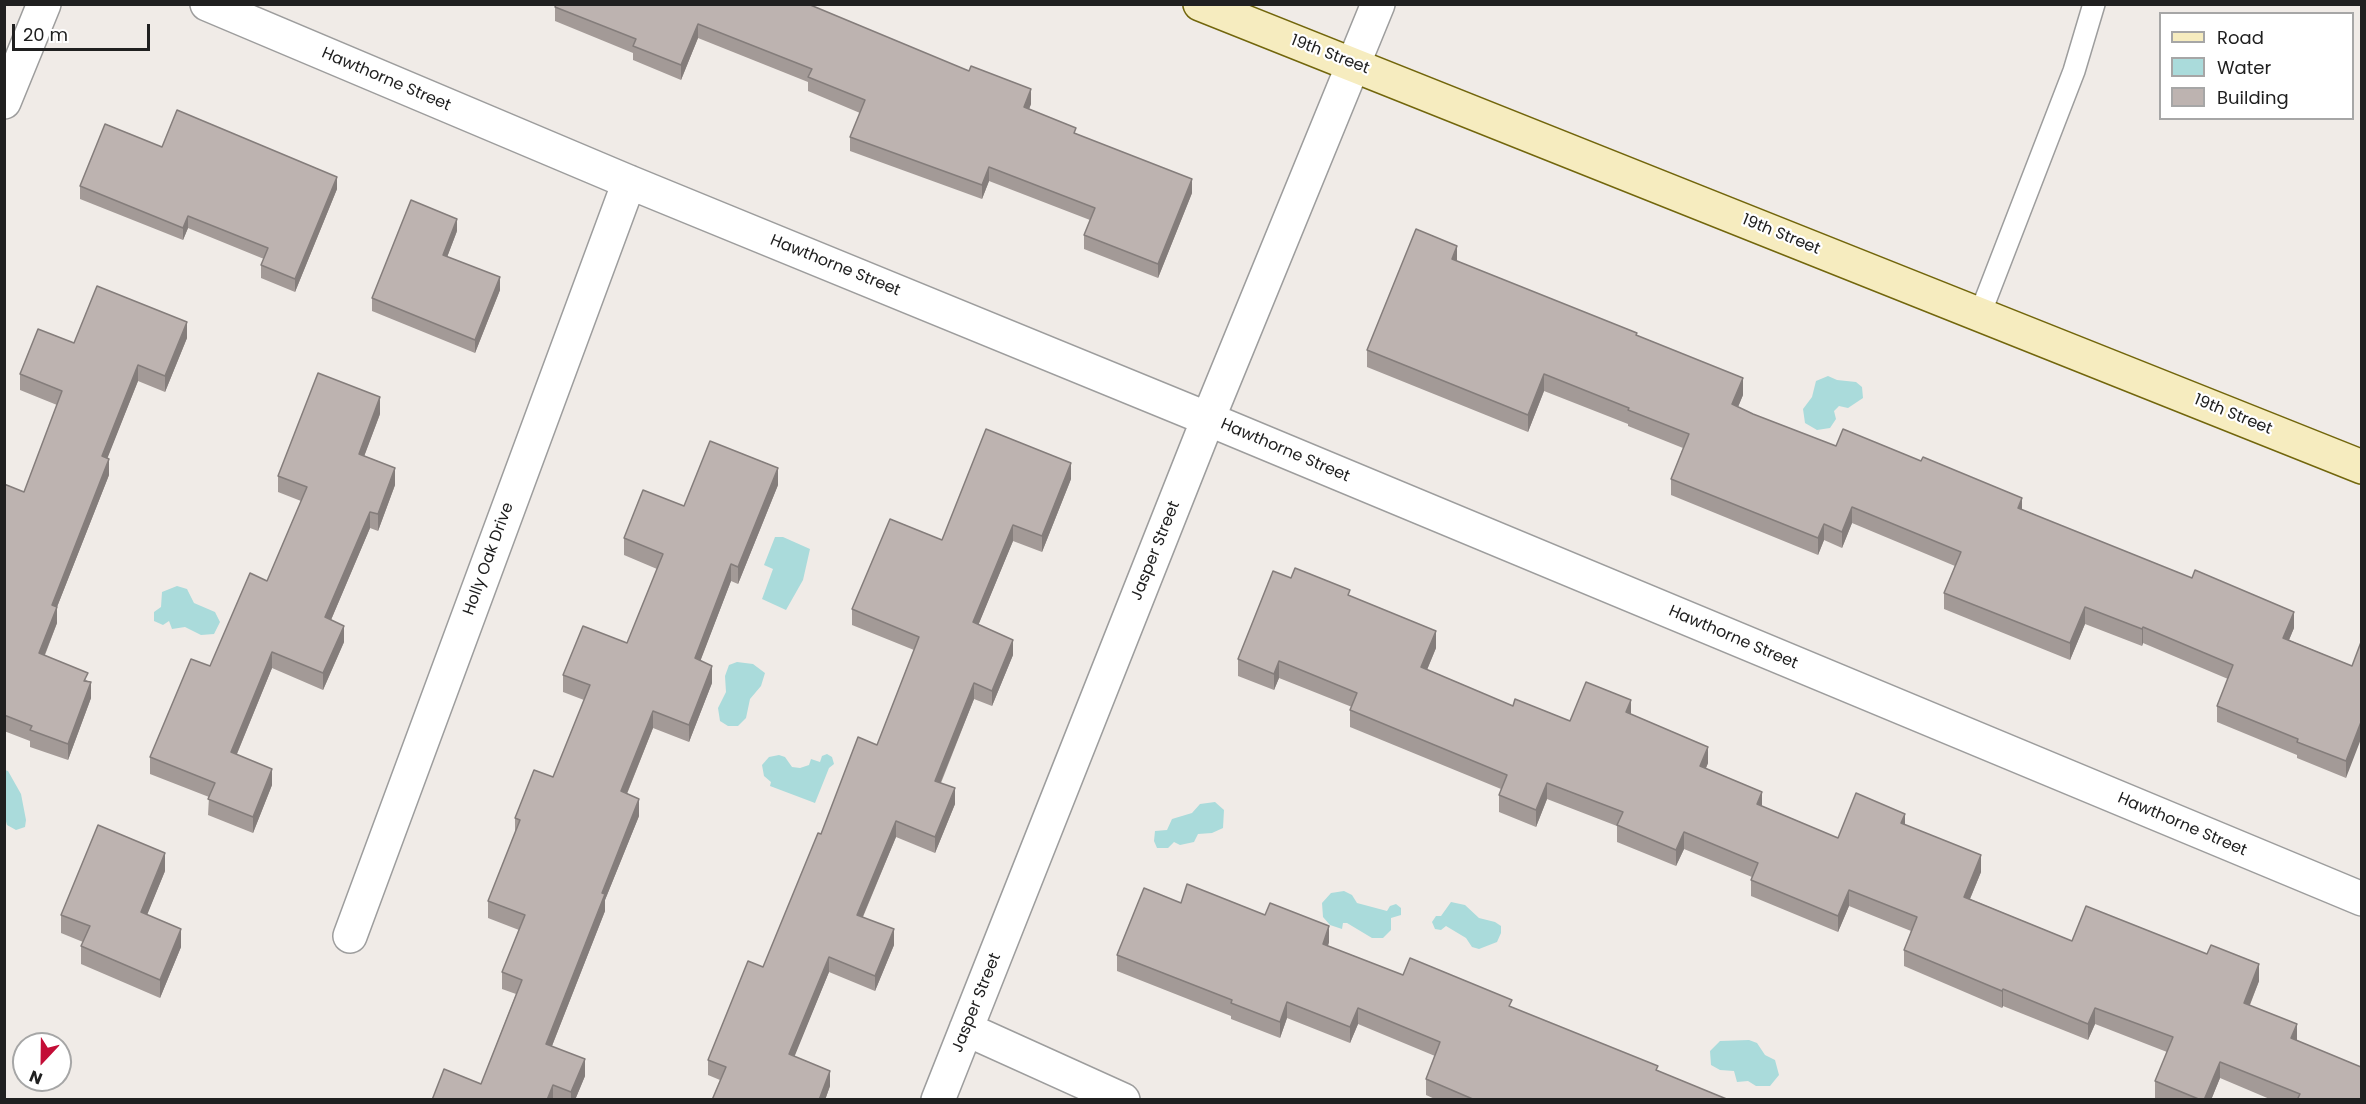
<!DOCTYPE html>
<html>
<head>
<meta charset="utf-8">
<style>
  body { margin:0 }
  #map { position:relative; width:2366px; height:1104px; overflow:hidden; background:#f0ebe7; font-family:Poppins,sans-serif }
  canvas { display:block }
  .frame { position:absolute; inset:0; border:6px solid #202020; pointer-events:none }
  .legend { position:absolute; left:2159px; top:12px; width:195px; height:108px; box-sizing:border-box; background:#fff; border:2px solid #a6a6a6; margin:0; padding:8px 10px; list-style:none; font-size:18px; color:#202020 }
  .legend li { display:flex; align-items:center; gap:12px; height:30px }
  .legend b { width:30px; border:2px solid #a6a6a6 }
  .north { position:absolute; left:12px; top:1032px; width:60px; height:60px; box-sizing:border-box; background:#fff; border:2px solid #a6a6a6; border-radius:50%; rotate:202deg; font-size:16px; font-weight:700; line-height:24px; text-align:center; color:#202020 }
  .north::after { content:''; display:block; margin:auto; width:21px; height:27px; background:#c30d36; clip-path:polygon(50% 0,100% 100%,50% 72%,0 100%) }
  .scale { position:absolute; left:12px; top:24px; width:138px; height:27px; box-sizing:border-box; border:3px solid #202020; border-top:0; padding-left:8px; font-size:18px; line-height:21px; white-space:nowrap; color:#202020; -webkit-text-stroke:4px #fff; paint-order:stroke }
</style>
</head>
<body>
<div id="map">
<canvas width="2366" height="1104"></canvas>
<div class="frame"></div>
<ul class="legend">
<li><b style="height:8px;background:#f6ecbf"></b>Road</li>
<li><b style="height:16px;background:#aadbdb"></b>Water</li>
<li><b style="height:16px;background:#bdb3b0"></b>Building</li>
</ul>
<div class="north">N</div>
<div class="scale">20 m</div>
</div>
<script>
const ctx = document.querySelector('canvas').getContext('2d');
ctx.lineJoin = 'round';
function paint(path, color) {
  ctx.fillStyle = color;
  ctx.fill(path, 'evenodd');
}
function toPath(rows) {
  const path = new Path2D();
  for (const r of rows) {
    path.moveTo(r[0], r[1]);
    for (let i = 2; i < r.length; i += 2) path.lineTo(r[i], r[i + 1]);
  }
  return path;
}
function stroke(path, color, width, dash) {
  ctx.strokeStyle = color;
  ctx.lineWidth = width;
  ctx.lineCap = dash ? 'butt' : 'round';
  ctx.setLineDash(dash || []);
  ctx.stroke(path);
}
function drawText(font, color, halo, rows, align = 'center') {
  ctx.font = font + ' Poppins,sans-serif';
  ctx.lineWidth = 4.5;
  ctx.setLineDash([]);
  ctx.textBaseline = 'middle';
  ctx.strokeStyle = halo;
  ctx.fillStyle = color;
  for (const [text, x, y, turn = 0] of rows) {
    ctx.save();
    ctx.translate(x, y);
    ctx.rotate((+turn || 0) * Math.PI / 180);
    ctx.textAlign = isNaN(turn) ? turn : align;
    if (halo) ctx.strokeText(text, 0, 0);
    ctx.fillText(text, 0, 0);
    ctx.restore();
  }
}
paint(toPath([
  [1828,376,1837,380,1856,382,1862,387,1863,398,1848,408,1839,406,1834,411,1836,419,1830,428,1817,430,1805,423,1803,409,1812,397,1816,381],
  [775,537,783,537,810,549,803,580,786,610,762,599,773,569,764,565],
  [177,586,187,589,194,603,215,612,220,622,214,634,201,635,185,627,172,629,169,621,163,625,154,621,154,612,161,607,162,592],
  [737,662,753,664,765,673,761,686,750,699,746,718,738,726,728,726,720,721,718,708,726,692,725,676,729,665],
  [827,754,832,757,834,764,829,768,815,803,770,786,771,782,764,776,762,765,769,757,779,755,785,757,792,767,800,768,809,765,811,759,820,762,822,756],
  [5,770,8,771,21,794,26,820,25,827,16,830,7,825,5,818],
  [1215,802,1224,810,1223,828,1212,833,1198,834,1194,842,1180,845,1174,842,1168,848,1157,848,1154,841,1155,831,1167,830,1172,819,1192,813,1200,804],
  [1344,891,1352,895,1357,903,1387,911,1390,906,1396,904,1401,908,1401,915,1391,918,1391,930,1383,938,1372,938,1347,923,1343,923,1342,929,1330,925,1323,917,1322,903,1331,893],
  [1451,902,1465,905,1479,918,1495,922,1501,926,1501,933,1497,942,1479,949,1472,947,1466,938,1446,926,1441,930,1435,929,1432,922,1436,916,1441,916],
  [1749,1040,1757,1043,1765,1055,1775,1060,1779,1075,1770,1086,1756,1086,1748,1081,1737,1082,1734,1071,1720,1070,1711,1065,1710,1051,1720,1041]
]), '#aadbdb');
const service = toPath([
  [1980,314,2074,71,2094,4]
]);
const minor = toPath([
  [207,4,629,182,1208,419,2362,899],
  [4,102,44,4],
  [350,936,629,182],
  [966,1029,1123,1100],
  [938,1100,1208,419,1378,4]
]);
const secondary = toPath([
  [1200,4,2362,467]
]);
stroke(service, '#9d9d9d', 24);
stroke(minor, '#9d9d9d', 36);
stroke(secondary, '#72660c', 36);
stroke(service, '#fff', 21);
stroke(minor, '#fff', 33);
stroke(secondary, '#f6ecbf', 33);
paint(toPath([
  [808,4,1031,104,1029,109,1192,193,1158,278,1084,249,1084,235,1090,220,989,181,982,199,850,151,850,137,860,113,808,91,808,82,698,38,681,80,633,60,633,53,555,21,555,7],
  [162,147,337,189,295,292,261,278,261,265,264,259,188,228,183,240,80,199,80,186],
  [457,231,447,257,500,290,475,353,372,311,372,298],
  [1457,261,1637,335,1743,395,1738,407,1753,414,1836,446,2022,510,2294,628,2289,640,2352,666,2346,778,2297,758,2297,755,2217,722,2217,706,2228,679,2143,643,2142,646,2085,624,2070,660,1944,609,1944,593,1955,566,1852,523,1842,548,1824,540,1818,555,1671,495,1671,479,1683,448,1628,426,1628,424,1544,391,1528,432,1367,367,1367,350],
  [187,338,165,392,138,381,107,458,109,475,57,607,57,623,45,655,88,681,91,698,68,760,30,747,30,741,4,731,4,484,24,492,57,405,20,390,20,374,74,343],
  [380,414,364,456,395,485,378,531,370,528,331,620,344,642,323,690,272,668,237,754,272,785,253,833,208,815,209,797,150,774,150,757,267,581,301,501,278,492,278,476],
  [1071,479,1042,552,1013,541,978,625,1013,655,992,706,974,699,941,783,955,804,935,853,896,837,863,917,894,945,875,991,829,972,794,1056,830,1086,825,1100,712,1100,720,1080,708,1075,708,1060,763,967,821,834,877,745,914,650,852,625,852,609,942,540],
  [778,485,738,584,731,581,700,661,712,683,689,742,653,728,627,794,639,816,605,900,605,911,552,1046,585,1076,575,1100,432,1100,481,1084,516,994,502,989,502,972,519,930,488,918,488,901,515,833,515,818,553,777,584,700,563,692,563,675,627,643,657,569,624,555,624,538,684,506],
  [1291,578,1350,596,1436,648,1427,670,1513,706,1570,721,1631,714,1708,763,1706,768,1762,806,1838,838,1905,825,1981,872,1970,899,2072,941,2259,981,2250,1005,2297,1040,2361,1100,2272,1100,2220,1078,2211,1100,2160,1100,2155,1098,2155,1081,2167,1052,2095,1024,2088,1040,2003,1006,2002,1008,1904,966,1904,950,1911,931,1849,906,1838,932,1751,896,1751,880,1752,877,1684,849,1676,866,1617,842,1617,826,1547,799,1536,827,1499,812,1499,795,1501,789,1350,727,1350,710,1352,707,1279,678,1274,690,1238,676,1238,659],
  [165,871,147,914,181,947,160,998,81,964,81,946,83,942,61,933,61,915],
  [1181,903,1329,942,1328,946,1403,975,1512,1007,1658,1071,1729,1100,1437,1100,1426,1095,1426,1079,1435,1056,1358,1024,1350,1043,1287,1018,1280,1038,1231,1019,1231,1016,1117,971,1117,955]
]), '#a39a97');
paint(toPath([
  [698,24,698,38,681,80,681,65],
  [1031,89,1031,104,1024,122,1024,107],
  [989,167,989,181,982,199,982,185],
  [337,177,337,189,295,292,295,279],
  [1192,179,1192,193,1158,278,1158,264],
  [188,216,188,228,183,240,183,228],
  [457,219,457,231,443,268,443,255],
  [1457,246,1457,263,1452,259],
  [500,277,500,290,475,353,475,340],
  [187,322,187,338,165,392,165,376],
  [138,365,138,381,102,472,102,456],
  [1544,374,1544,391,1528,432,1528,415],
  [1743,378,1743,395,1732,421,1732,404],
  [380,397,380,414,359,470,359,454],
  [109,459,109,475,57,607,57,623,39,669,39,653,52,605],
  [1071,463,1071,479,1042,552,1042,536],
  [395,468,395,485,378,531,378,514],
  [778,468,778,485,738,584,738,567],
  [2022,498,2022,515,2018,508],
  [1852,507,1852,523,1842,548,1842,532],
  [370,512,370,528,325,634,325,617],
  [1824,524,1824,540,1818,555,1818,538],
  [1013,525,1013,541,973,638,973,622],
  [731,564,731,581,695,675,695,658],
  [2085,607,2085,624,2070,660,2070,643],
  [2294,612,2294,628,2283,654,2283,638],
  [344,626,344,642,323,690,323,673],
  [2143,627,2143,643,2142,646,2142,629],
  [1436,631,1436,648,1421,684,1421,667],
  [1013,640,1013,655,992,706,992,691],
  [272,652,272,668,231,768,231,752],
  [1279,661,1279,678,1274,690,1274,674],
  [712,666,712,683,689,742,689,725],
  [91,682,91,698,68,760,68,744],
  [974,683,974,699,935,796,935,781],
  [1631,700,1631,717,1626,712],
  [653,711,653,728,621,808,621,791],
  [2361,722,2361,739,2346,778,2346,761],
  [1708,747,1708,763,1700,782,1700,766],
  [272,769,272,785,253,833,253,817],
  [1547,783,1547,799,1536,827,1536,810],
  [955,788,955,804,935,853,935,837],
  [1762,792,1762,808,1757,804],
  [639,799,639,816,605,900,605,911,546,1061,546,1044,602,893],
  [1905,814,1905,830,1901,823],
  [896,821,896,837,857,930,857,915],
  [1684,832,1684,849,1676,866,1676,850],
  [165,853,165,871,141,930,141,912],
  [1981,855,1981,872,1964,913,1964,897],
  [1849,890,1849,906,1838,932,1838,916],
  [1329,926,1329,942,1323,960,1323,944],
  [181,929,181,947,160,998,160,980],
  [894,929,894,945,875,991,875,976],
  [829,957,829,972,789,1070,789,1054],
  [2259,964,2259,981,2244,1019,2244,1003],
  [2003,989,2003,1006,2002,1008,2002,991],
  [1287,1002,1287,1018,1280,1038,1280,1022],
  [1358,1008,1358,1024,1350,1043,1350,1027],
  [2095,1008,2095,1024,2088,1040,2088,1024],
  [2297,1024,2297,1041,2291,1038],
  [585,1059,585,1076,575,1100,571,1100,571,1092],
  [2220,1062,2220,1078,2211,1100,2204,1100],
  [830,1071,830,1086,825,1100,819,1100],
  [553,1085,553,1100,547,1100]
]), '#847d7b');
const building = toPath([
  [556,4,808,4,969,71,971,66,1031,89,1024,107,1076,128,1074,133,1192,179,1158,264,1084,235,1095,208,989,167,982,185,850,137,865,100,808,77,812,69,698,24,681,65,633,46,636,39,555,7,556,4],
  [177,110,337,177,295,279,261,265,268,248,188,216,183,228,80,186,105,124,162,147,177,110],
  [411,200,457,219,443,255,500,277,475,340,372,298,411,200],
  [1416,229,1457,246,1452,259,1637,333,1636,335,1743,378,1732,404,1753,414,1836,446,1843,429,1921,461,1923,457,2022,498,2018,508,2192,578,2195,570,2294,612,2283,638,2352,666,2361,642,2361,722,2346,761,2297,742,2298,739,2217,706,2233,665,2143,627,2142,629,2085,607,2070,643,1944,593,1961,552,1852,507,1842,532,1824,524,1818,538,1671,479,1689,434,1628,410,1629,408,1544,374,1528,415,1367,350,1416,229],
  [97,286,187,322,165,376,138,365,102,456,109,459,52,605,57,607,39,653,88,673,84,681,91,682,68,744,30,730,32,726,4,715,4,484,24,492,62,391,20,374,38,329,74,343,97,286],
  [318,373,380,397,359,454,395,468,378,514,370,512,325,617,344,626,323,673,272,652,231,752,272,769,253,817,208,799,215,783,150,757,191,659,210,666,250,573,267,581,307,487,278,476,318,373],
  [986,429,1071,463,1042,536,1013,525,973,622,1013,640,992,691,974,683,935,781,955,788,935,837,896,821,857,915,894,929,875,976,829,957,789,1054,830,1071,819,1100,712,1100,726,1067,708,1060,748,961,763,967,818,833,821,834,858,737,877,745,919,637,852,609,890,519,942,540,986,429],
  [710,441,778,468,738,567,731,564,695,658,712,666,689,725,653,711,621,791,639,799,602,893,605,894,546,1044,585,1059,571,1092,553,1085,547,1100,432,1100,444,1069,481,1084,522,980,502,972,525,915,488,901,520,820,515,818,534,770,553,777,590,685,563,675,583,626,627,643,663,554,624,538,643,490,684,506,710,441],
  [1295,568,1350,590,1348,595,1436,631,1421,667,1513,706,1515,699,1570,721,1586,682,1631,700,1626,712,1708,747,1700,766,1762,792,1757,804,1838,838,1856,793,1905,814,1901,823,1981,855,1964,897,2072,941,2086,906,2207,954,2211,945,2259,964,2244,1003,2297,1024,2291,1038,2361,1067,2361,1100,2297,1100,2300,1094,2220,1062,2204,1100,2201,1100,2155,1081,2173,1037,2095,1008,2088,1024,2003,989,2002,991,1904,950,1917,917,1849,890,1838,916,1751,880,1758,863,1684,832,1676,850,1617,825,1623,812,1547,783,1536,810,1499,795,1507,775,1350,710,1357,693,1279,661,1274,674,1238,659,1273,571,1291,578,1295,568],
  [98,825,165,853,141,912,181,929,160,980,81,946,90,926,61,915,98,825],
  [1187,884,1265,915,1270,903,1329,926,1323,944,1403,975,1410,958,1512,1000,1509,1006,1658,1066,1656,1070,1729,1100,1475,1100,1426,1079,1440,1042,1358,1008,1350,1027,1287,1002,1280,1022,1231,1003,1232,1000,1117,955,1144,888,1181,903,1187,884]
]);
paint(building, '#bdb3b0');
stroke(building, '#847d7b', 1.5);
drawText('16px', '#202020', '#fff', [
  ["19th Street",1330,55,21],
  ["Hawthorne Street",386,80,23],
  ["19th Street",1781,235,22],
  ["Hawthorne Street",835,266,22],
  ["19th Street",2233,415,22],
  ["Hawthorne Street",1285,451,23],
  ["Jasper Street",1156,551,-68],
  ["Holly Oak Drive",489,559,-70],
  ["Hawthorne Street",1733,638,23],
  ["Hawthorne Street",2182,825,23],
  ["Jasper Street",977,1003,-68]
]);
</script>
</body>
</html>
